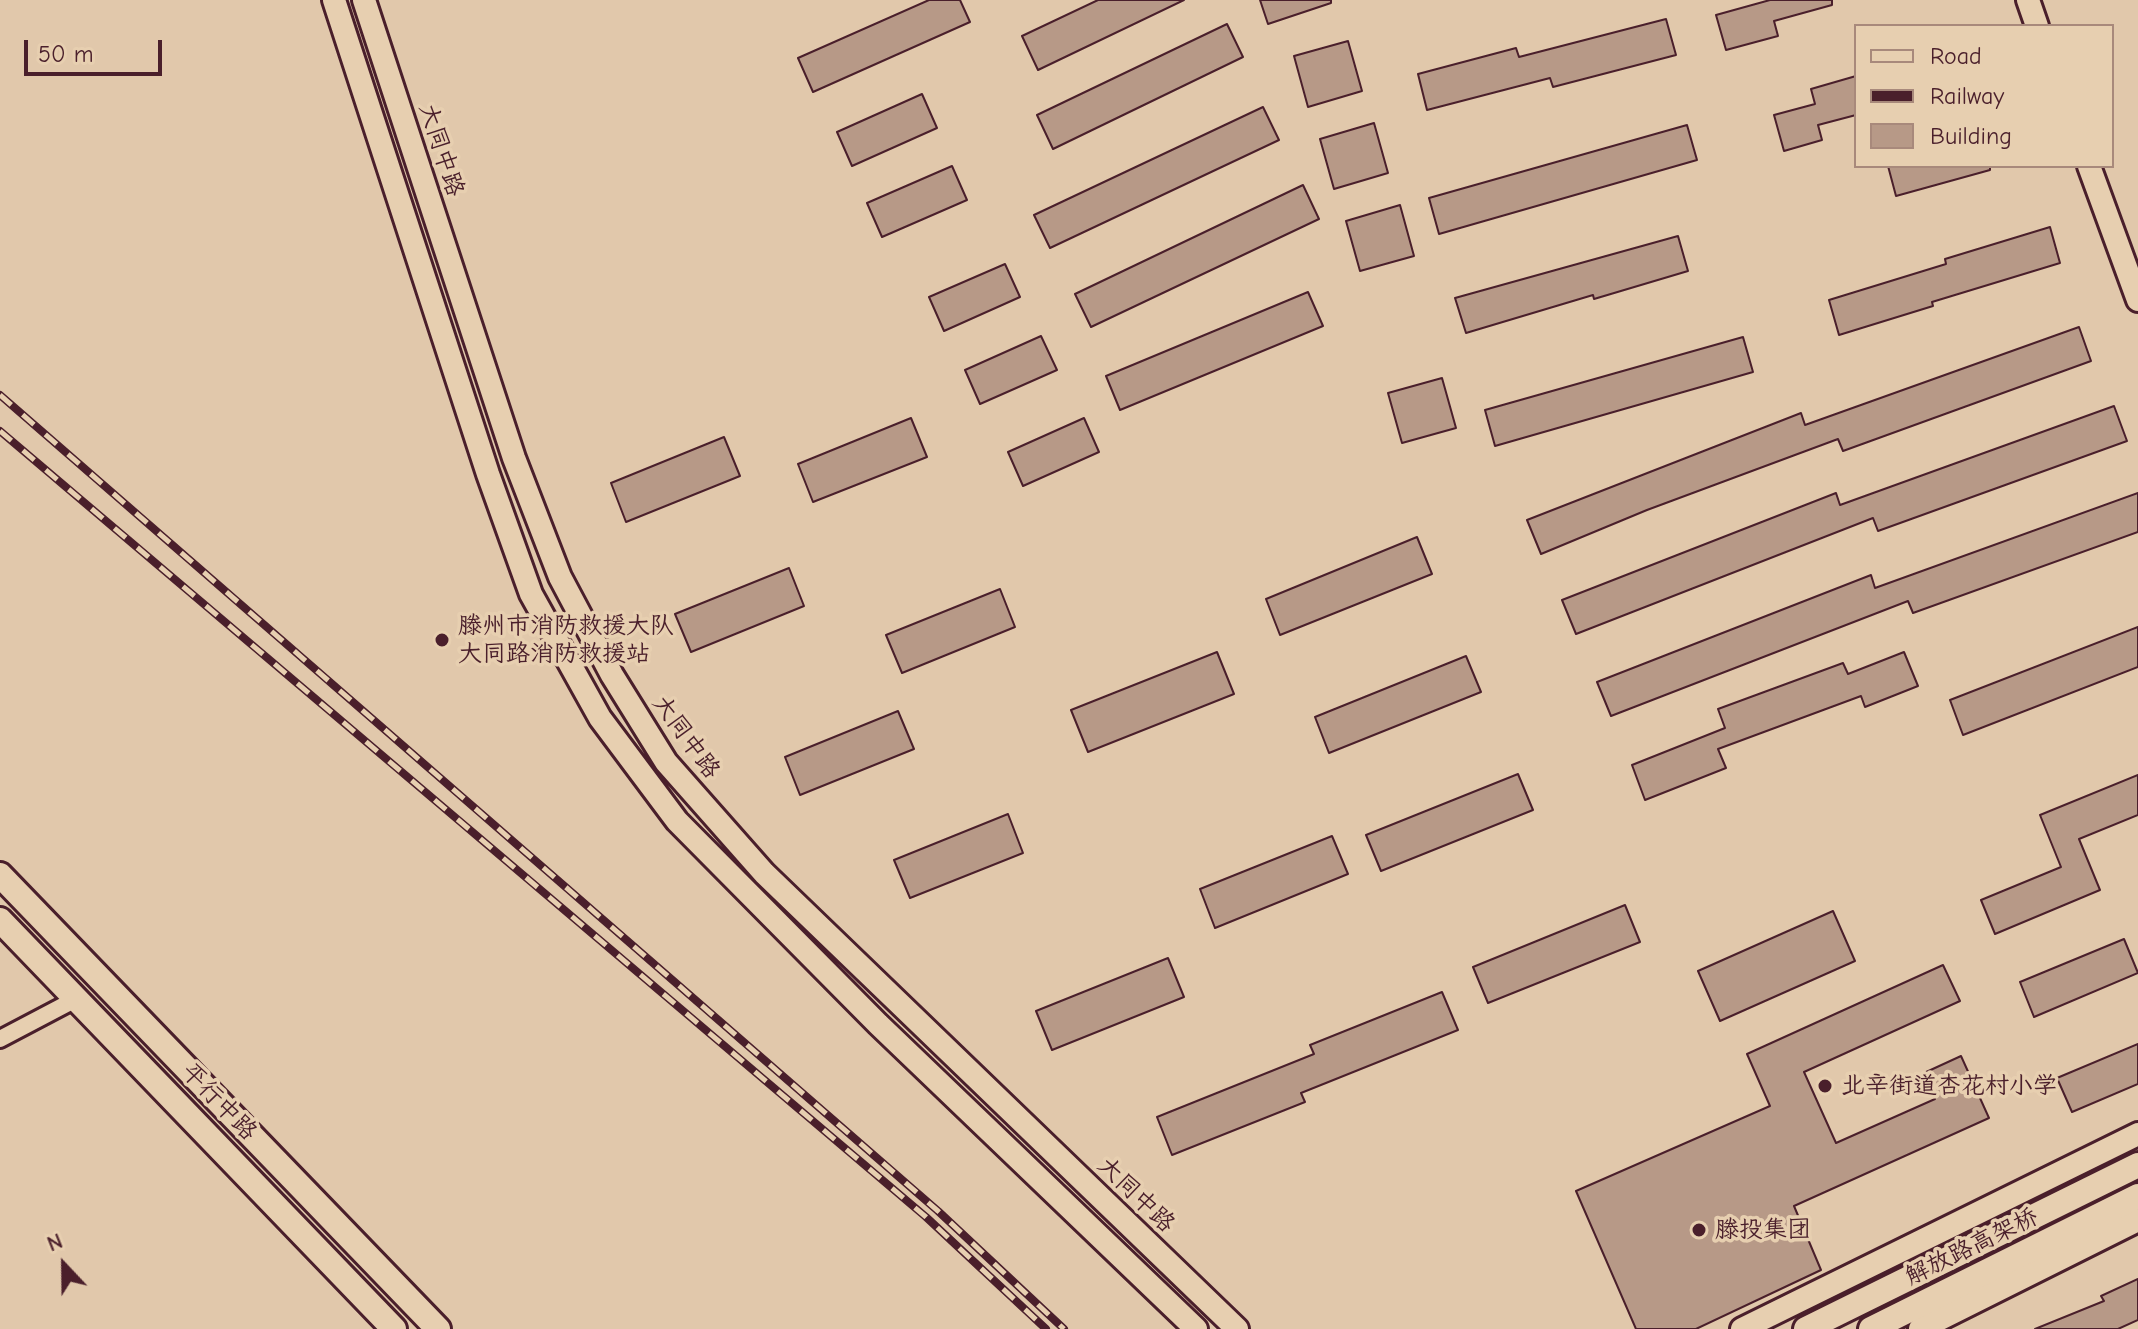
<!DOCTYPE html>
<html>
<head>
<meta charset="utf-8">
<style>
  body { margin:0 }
  #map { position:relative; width:2138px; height:1329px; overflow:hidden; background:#e1c8ab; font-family:"Comic Neue",sans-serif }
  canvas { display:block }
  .legend { position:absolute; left:1854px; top:24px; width:260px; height:144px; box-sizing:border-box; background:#e7cfb0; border:2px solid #a8897b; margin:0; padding:10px 14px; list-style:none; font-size:24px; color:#4a1f2b }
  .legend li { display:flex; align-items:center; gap:16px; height:40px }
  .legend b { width:40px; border:2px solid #a8897b }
  .north { position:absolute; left:24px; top:1225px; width:80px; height:80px; -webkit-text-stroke:6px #e7cfb0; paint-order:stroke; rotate:338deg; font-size:22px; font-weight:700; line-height:32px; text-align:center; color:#4a1f2b }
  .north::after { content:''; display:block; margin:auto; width:28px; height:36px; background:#4a1f2b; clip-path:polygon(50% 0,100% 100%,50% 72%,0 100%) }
  .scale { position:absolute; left:24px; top:40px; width:138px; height:36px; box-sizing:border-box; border:4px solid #4a1f2b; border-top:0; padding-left:10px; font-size:24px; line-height:28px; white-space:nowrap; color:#4a1f2b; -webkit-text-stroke:6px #e7cfb0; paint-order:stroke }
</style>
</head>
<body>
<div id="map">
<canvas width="2138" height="1329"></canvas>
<ul class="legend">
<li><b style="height:10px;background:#e7cfb0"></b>Road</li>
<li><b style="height:10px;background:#4a1f2b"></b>Railway</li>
<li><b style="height:22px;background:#b79987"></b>Building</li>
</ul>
<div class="north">N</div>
<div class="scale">50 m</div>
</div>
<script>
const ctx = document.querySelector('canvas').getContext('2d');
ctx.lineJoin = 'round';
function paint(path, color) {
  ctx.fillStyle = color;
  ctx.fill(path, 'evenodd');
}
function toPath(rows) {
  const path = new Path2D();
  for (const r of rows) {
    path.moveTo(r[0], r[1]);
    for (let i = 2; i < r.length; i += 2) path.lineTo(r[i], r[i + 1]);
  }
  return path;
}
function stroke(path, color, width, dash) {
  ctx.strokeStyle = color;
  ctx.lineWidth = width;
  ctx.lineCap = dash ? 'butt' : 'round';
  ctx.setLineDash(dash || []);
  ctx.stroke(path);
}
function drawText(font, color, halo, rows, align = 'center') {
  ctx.font = font + ' "Comic Neue","LXGW WenKai TC",sans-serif';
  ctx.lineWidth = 7;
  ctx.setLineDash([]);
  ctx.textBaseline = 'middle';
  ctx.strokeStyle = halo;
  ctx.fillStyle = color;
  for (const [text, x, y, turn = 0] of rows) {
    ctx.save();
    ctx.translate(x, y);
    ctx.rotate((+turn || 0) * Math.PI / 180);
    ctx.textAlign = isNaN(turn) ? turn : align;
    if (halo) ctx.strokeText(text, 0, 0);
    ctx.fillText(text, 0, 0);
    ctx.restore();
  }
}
const building = toPath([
  [929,0,960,0,970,22,813,92,798,58,929,0],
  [1098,0,1184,0,1038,70,1022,36,1098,0],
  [1260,0,1331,0,1331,3,1268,24,1260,0],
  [1770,0,1832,0,1832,5,1774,21,1778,36,1726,50,1716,15,1770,0],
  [1666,19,1676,55,1553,87,1550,78,1427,110,1418,74,1516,48,1519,57,1666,19],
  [1227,24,1243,57,1053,149,1037,115,1227,24],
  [1348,41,1362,91,1308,107,1294,56,1348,41],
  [1856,76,1856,115,1818,125,1822,140,1784,151,1774,115,1815,104,1811,89,1856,76],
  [922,94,937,128,852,166,837,132,922,94],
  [1263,107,1279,140,1050,248,1034,215,1263,107],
  [1374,123,1388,173,1334,189,1320,139,1374,123],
  [1687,125,1697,160,1439,234,1429,198,1687,125],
  [952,166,967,200,882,237,867,203,952,166],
  [1888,166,1990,166,1990,170,1896,196,1888,166],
  [1303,185,1319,219,1091,327,1075,294,1303,185],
  [1400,205,1414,256,1360,271,1346,221,1400,205],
  [2050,227,2060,263,1932,302,1933,306,1839,335,1829,300,1946,264,1945,259,2050,227],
  [1678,236,1688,271,1594,299,1593,295,1466,333,1455,298,1678,236],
  [1005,264,1020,297,944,331,929,297,1005,264],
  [1308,292,1323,326,1120,410,1106,376,1308,292],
  [2079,327,2091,361,1843,451,1838,439,1647,510,1541,554,1527,520,1801,413,1805,425,2079,327],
  [1041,336,1057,370,980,404,965,370,1041,336],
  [1743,337,1753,372,1495,446,1485,410,1743,337],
  [1442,378,1456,428,1402,443,1388,393,1442,378],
  [2114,406,2127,441,1878,531,1873,518,1576,634,1562,600,1836,493,1840,505,2114,406],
  [911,418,927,457,813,502,798,464,911,418],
  [1084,418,1099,452,1023,486,1008,452,1084,418],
  [724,437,740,476,626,522,611,483,724,437],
  [2138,493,2138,532,1913,613,1908,601,1611,716,1597,682,1871,575,1875,588,2138,493],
  [1417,537,1432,574,1280,635,1266,599,1417,537],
  [789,568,804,606,691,652,675,614,789,568],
  [1000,589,1015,627,902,673,886,635,1000,589],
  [2138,627,2138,667,1963,735,1950,700,2138,627],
  [1217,652,1234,694,1088,752,1071,710,1217,652],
  [1904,652,1918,686,1865,707,1861,696,1718,749,1726,768,1645,800,1632,765,1725,728,1718,709,1843,663,1848,674,1904,652],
  [1466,656,1481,692,1329,753,1315,717,1466,656],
  [898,711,914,749,800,795,785,757,898,711],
  [1518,774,1533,810,1381,871,1366,835,1518,774],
  [2138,775,2138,815,2079,839,2100,890,1995,934,1981,900,2061,867,2040,815,2138,775],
  [1008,814,1023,853,910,898,894,860,1008,814],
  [1332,836,1348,874,1215,928,1200,889,1332,836],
  [1625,905,1640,942,1488,1003,1473,967,1625,905],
  [1833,911,1855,961,1720,1021,1698,971,1833,911],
  [2124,939,2138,973,2034,1017,2020,982,2124,939],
  [1168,958,1184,997,1052,1050,1036,1011,1168,958],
  [1943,965,1960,1001,1804,1072,1836,1143,1935,1099,1924,1073,1961,1056,1989,1118,1794,1206,1821,1270,1696,1329,1636,1329,1576,1191,1770,1106,1747,1054,1943,965],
  [1442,992,1458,1030,1301,1093,1305,1102,1172,1155,1157,1117,1314,1054,1310,1045,1442,992],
  [2138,1044,2138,1084,2072,1112,2057,1078,2138,1044],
  [2138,1279,2138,1320,2118,1329,2035,1329,2104,1301,2101,1296,2138,1279]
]);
paint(building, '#b79987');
stroke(building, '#4a1f2b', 2);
const street = toPath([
  [0,1039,76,999]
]);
const secondary = toPath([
  [334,0,488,474,531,594,600,718,677,821,878,1024,1196,1329],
  [364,0,514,458,560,577,612,675,666,762,764,873,1237,1329],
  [2028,0,2037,26],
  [2089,166,2138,300],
  [1742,1329,2138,1134],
  [1920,1329,2138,1220]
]);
const primary = toPath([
  [0,875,438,1329],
  [0,920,394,1329],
  [1806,1329,2138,1165],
  [1871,1329,2138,1196]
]);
stroke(street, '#4a1f2b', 22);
stroke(secondary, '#4a1f2b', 28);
stroke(primary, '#4a1f2b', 30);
stroke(street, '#e7cfb0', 16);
stroke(secondary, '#e7cfb0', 22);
stroke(primary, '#e7cfb0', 24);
const rail = toPath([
  [0,395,938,1211,1064,1329],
  [0,431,926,1217,1046,1329]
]);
stroke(rail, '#4a1f2b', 8);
stroke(rail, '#e7cfb0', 5, [15]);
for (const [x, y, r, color] of [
  [442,640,8,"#4a1f2b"],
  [1825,1086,8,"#4a1f2b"],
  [1699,1230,8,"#4a1f2b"]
]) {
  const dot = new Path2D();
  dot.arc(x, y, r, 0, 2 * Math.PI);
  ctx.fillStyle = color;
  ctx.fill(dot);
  stroke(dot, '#e7cfb0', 3);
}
drawText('24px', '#4a1f2b', '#e7cfb0', [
  ["大同中路",441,150,72],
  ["大同中路",686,737,54],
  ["平行中路",219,1102,46],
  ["大同中路",1136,1195,44],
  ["解放路高架桥",1972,1247,-26]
]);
drawText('24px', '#4a1f2b', '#e7cfb0', [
  ["滕州市消防救援大队",458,626],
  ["大同路消防救援站",458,654],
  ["北辛街道杏花村小学",1841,1086],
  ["滕投集团",1715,1230]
], 'left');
</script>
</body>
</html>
